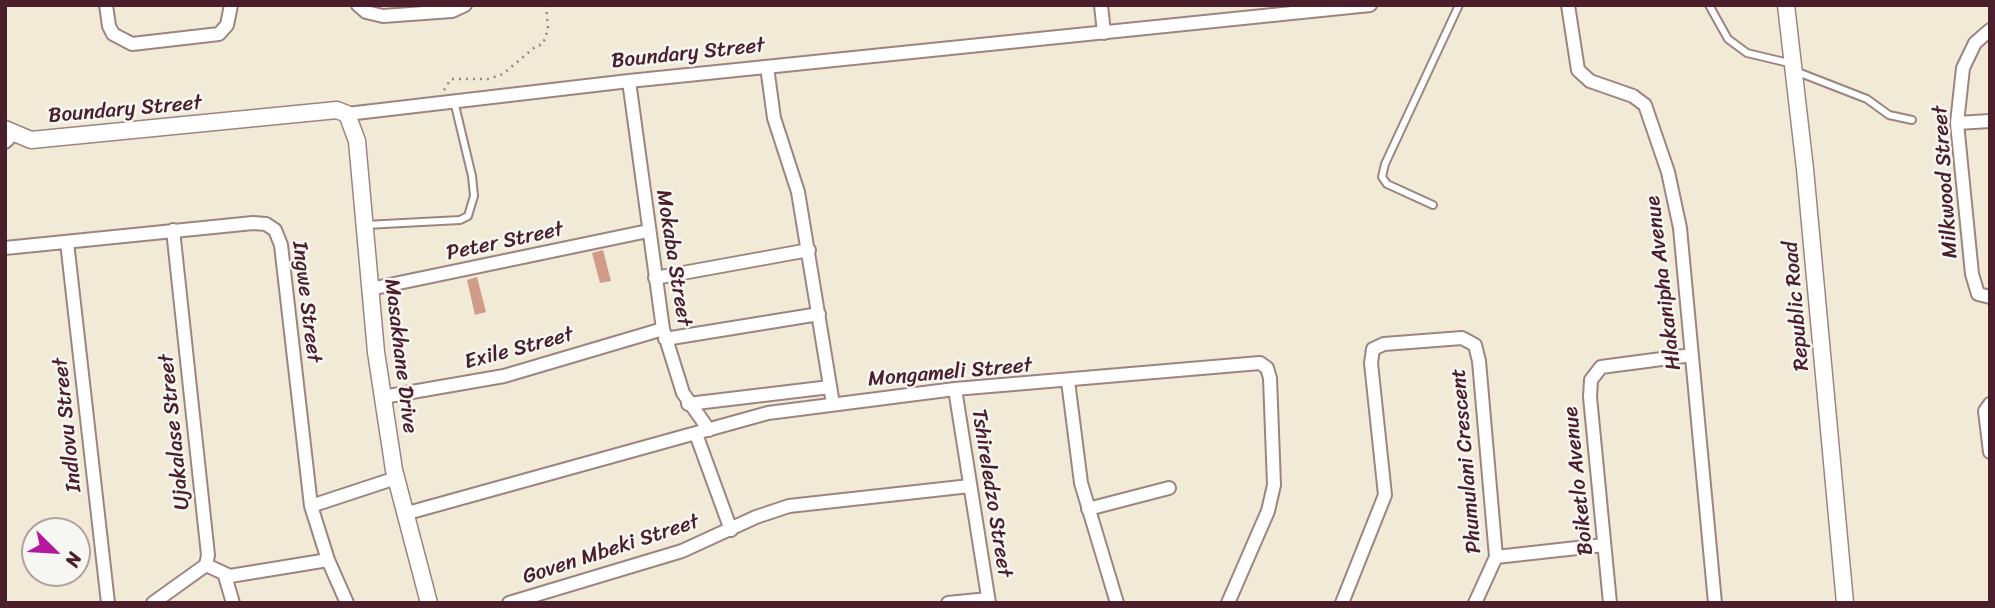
<!DOCTYPE html>
<html>
<head>
<meta charset="utf-8">
<style>
  body { margin:0 }
  #map { position:relative; width:1995px; height:608px; overflow:hidden; background:#f1ead6; font-family:Sriracha,sans-serif }
  canvas { display:block }
  .frame { position:absolute; inset:0; border:7px solid #4a1f2b; pointer-events:none }
  .north { position:absolute; left:21px; top:517px; width:70px; height:70px; box-sizing:border-box; background:#f6f6f2; border:2px solid #b1a0a2; border-radius:50%; rotate:114deg; font-size:19px; font-weight:700; line-height:28px; text-align:center; color:#4a1f2b }
  .north::after { content:''; display:block; margin:auto; width:24px; height:32px; background:#b5179e; clip-path:polygon(50% 0,100% 100%,50% 72%,0 100%) }
</style>
</head>
<body>
<div id="map">
<canvas width="1995" height="608"></canvas>
<div class="frame"></div>
<div class="north">N</div>
</div>
<script>
const ctx = document.querySelector('canvas').getContext('2d');
ctx.lineJoin = 'round';
function paint(path, color) {
  ctx.fillStyle = color;
  ctx.fill(path, 'evenodd');
}
function toPath(rows) {
  const path = new Path2D();
  for (const r of rows) {
    path.moveTo(r[0], r[1]);
    for (let i = 2; i < r.length; i += 2) path.lineTo(r[i], r[i + 1]);
  }
  return path;
}
function stroke(path, color, width, dash) {
  ctx.strokeStyle = color;
  ctx.lineWidth = width;
  ctx.lineCap = dash ? 'butt' : 'round';
  ctx.setLineDash(dash || []);
  ctx.stroke(path);
}
function drawText(font, color, halo, rows, align = 'center') {
  ctx.font = font + ' Sriracha,sans-serif';
  ctx.lineWidth = 5;
  ctx.setLineDash([]);
  ctx.textBaseline = 'middle';
  ctx.strokeStyle = halo;
  ctx.fillStyle = color;
  for (const [text, x, y, turn = 0] of rows) {
    ctx.save();
    ctx.translate(x, y);
    ctx.rotate((+turn || 0) * Math.PI / 180);
    ctx.textAlign = isNaN(turn) ? turn : align;
    if (halo) ctx.strokeText(text, 0, 0);
    ctx.fillText(text, 0, 0);
    ctx.restore();
  }
}
paint(toPath([
  [603,250,611,281,600,283,592,253],
  [477,277,486,312,475,315,467,280]
]), '#d19c87');
const service = toPath([
  [1709,5,1728,39,1747,53,1793,64],
  [1795,71,1867,99,1889,115,1912,120],
  [1433,205,1387,184,1382,177,1385,164,1459,5],
  [365,225,460,220,468,216,474,196,472,176,454,101]
]);
const minor = toPath([
  [106,5,109,26,113,34,132,44,219,34,227,25,231,5],
  [358,5,366,12,383,16,452,11,465,5],
  [1101,5,1104,33],
  [1568,5,1578,70,1590,81,1633,96,1645,105,1668,172,1680,228,1715,603],
  [1990,30,1975,43,1963,68,1957,123,1972,274,1978,294,1990,297],
  [767,67,774,118,798,192,833,404],
  [629,81,663,329,683,393,709,430],
  [347,114,629,81,1370,5],
  [1957,123,1990,121],
  [5,142,13,134],
  [67,242,108,603],
  [5,248,253,223,266,224,275,230,281,245,311,506,328,560,347,603],
  [655,278,809,250],
  [370,289,648,231],
  [665,339,819,314],
  [1068,381,1081,483,1117,603],
  [955,389,989,603],
  [383,397,504,376,663,329],
  [688,404,830,387],
  [1990,404,1985,411,1990,452],
  [696,434,731,530],
  [311,506,396,478],
  [1088,509,1169,488],
  [404,514,768,413,955,389,1260,363,1267,368,1270,378,1274,485,1268,511,1228,603],
  [1496,557,1604,545],
  [206,565,230,576,328,560],
  [225,576,233,603],
  [153,603,206,565,208,555,173,230],
  [509,603,682,551,756,517,789,506,970,486],
  [948,603,988,599],
  [1342,603,1385,495,1371,363,1373,349,1384,344,1462,338,1475,345,1479,361,1496,557,1475,603],
  [1610,603,1590,397,1591,380,1601,367,1692,355]
]);
const tertiary = toPath([
  [1786,5,1805,169,1845,603],
  [5,129,31,140,337,110,347,114,357,141,376,352,394,470,429,603]
]);
stroke(service, '#9e8480', 10);
stroke(minor, '#9e8480', 16);
stroke(tertiary, '#9e8480', 19);
stroke(toPath([
  [444,90,451,79,488,79,503,74,535,47,543,44,548,29,546,5]
]), '#9e8480', 2.5, [2, 5]);
stroke(service, '#fff', 6);
stroke(minor, '#fff', 12);
stroke(tertiary, '#fff', 16);
drawText('21px', '#4a1f2b', '#f6f6f2', [
  ["Boundary Street",688,54,-6],
  ["Boundary Street",125,110,-5],
  ["Milkwood Street",1946,182,-94],
  ["Peter Street",505,242,-12],
  ["Mokaba Street",673,258,81],
  ["Hlakanipha Avenue",1664,283,-97],
  ["Ingwe Street",306,302,83],
  ["Republic Road",1797,306,-95],
  ["Exile Street",519,349,-15],
  ["Masakhane Drive",400,356,83],
  ["Mongameli Street",950,373,-5],
  ["Indlovu Street",68,425,-96],
  ["Ujakalase Street",175,432,-96],
  ["Phumulani Crescent",1467,461,-95],
  ["Boiketlo Avenue",1579,481,-96],
  ["Tshireledzo Street",991,493,81],
  ["Goven Mbeki Street",611,550,-18]
]);
</script>
</body>
</html>
